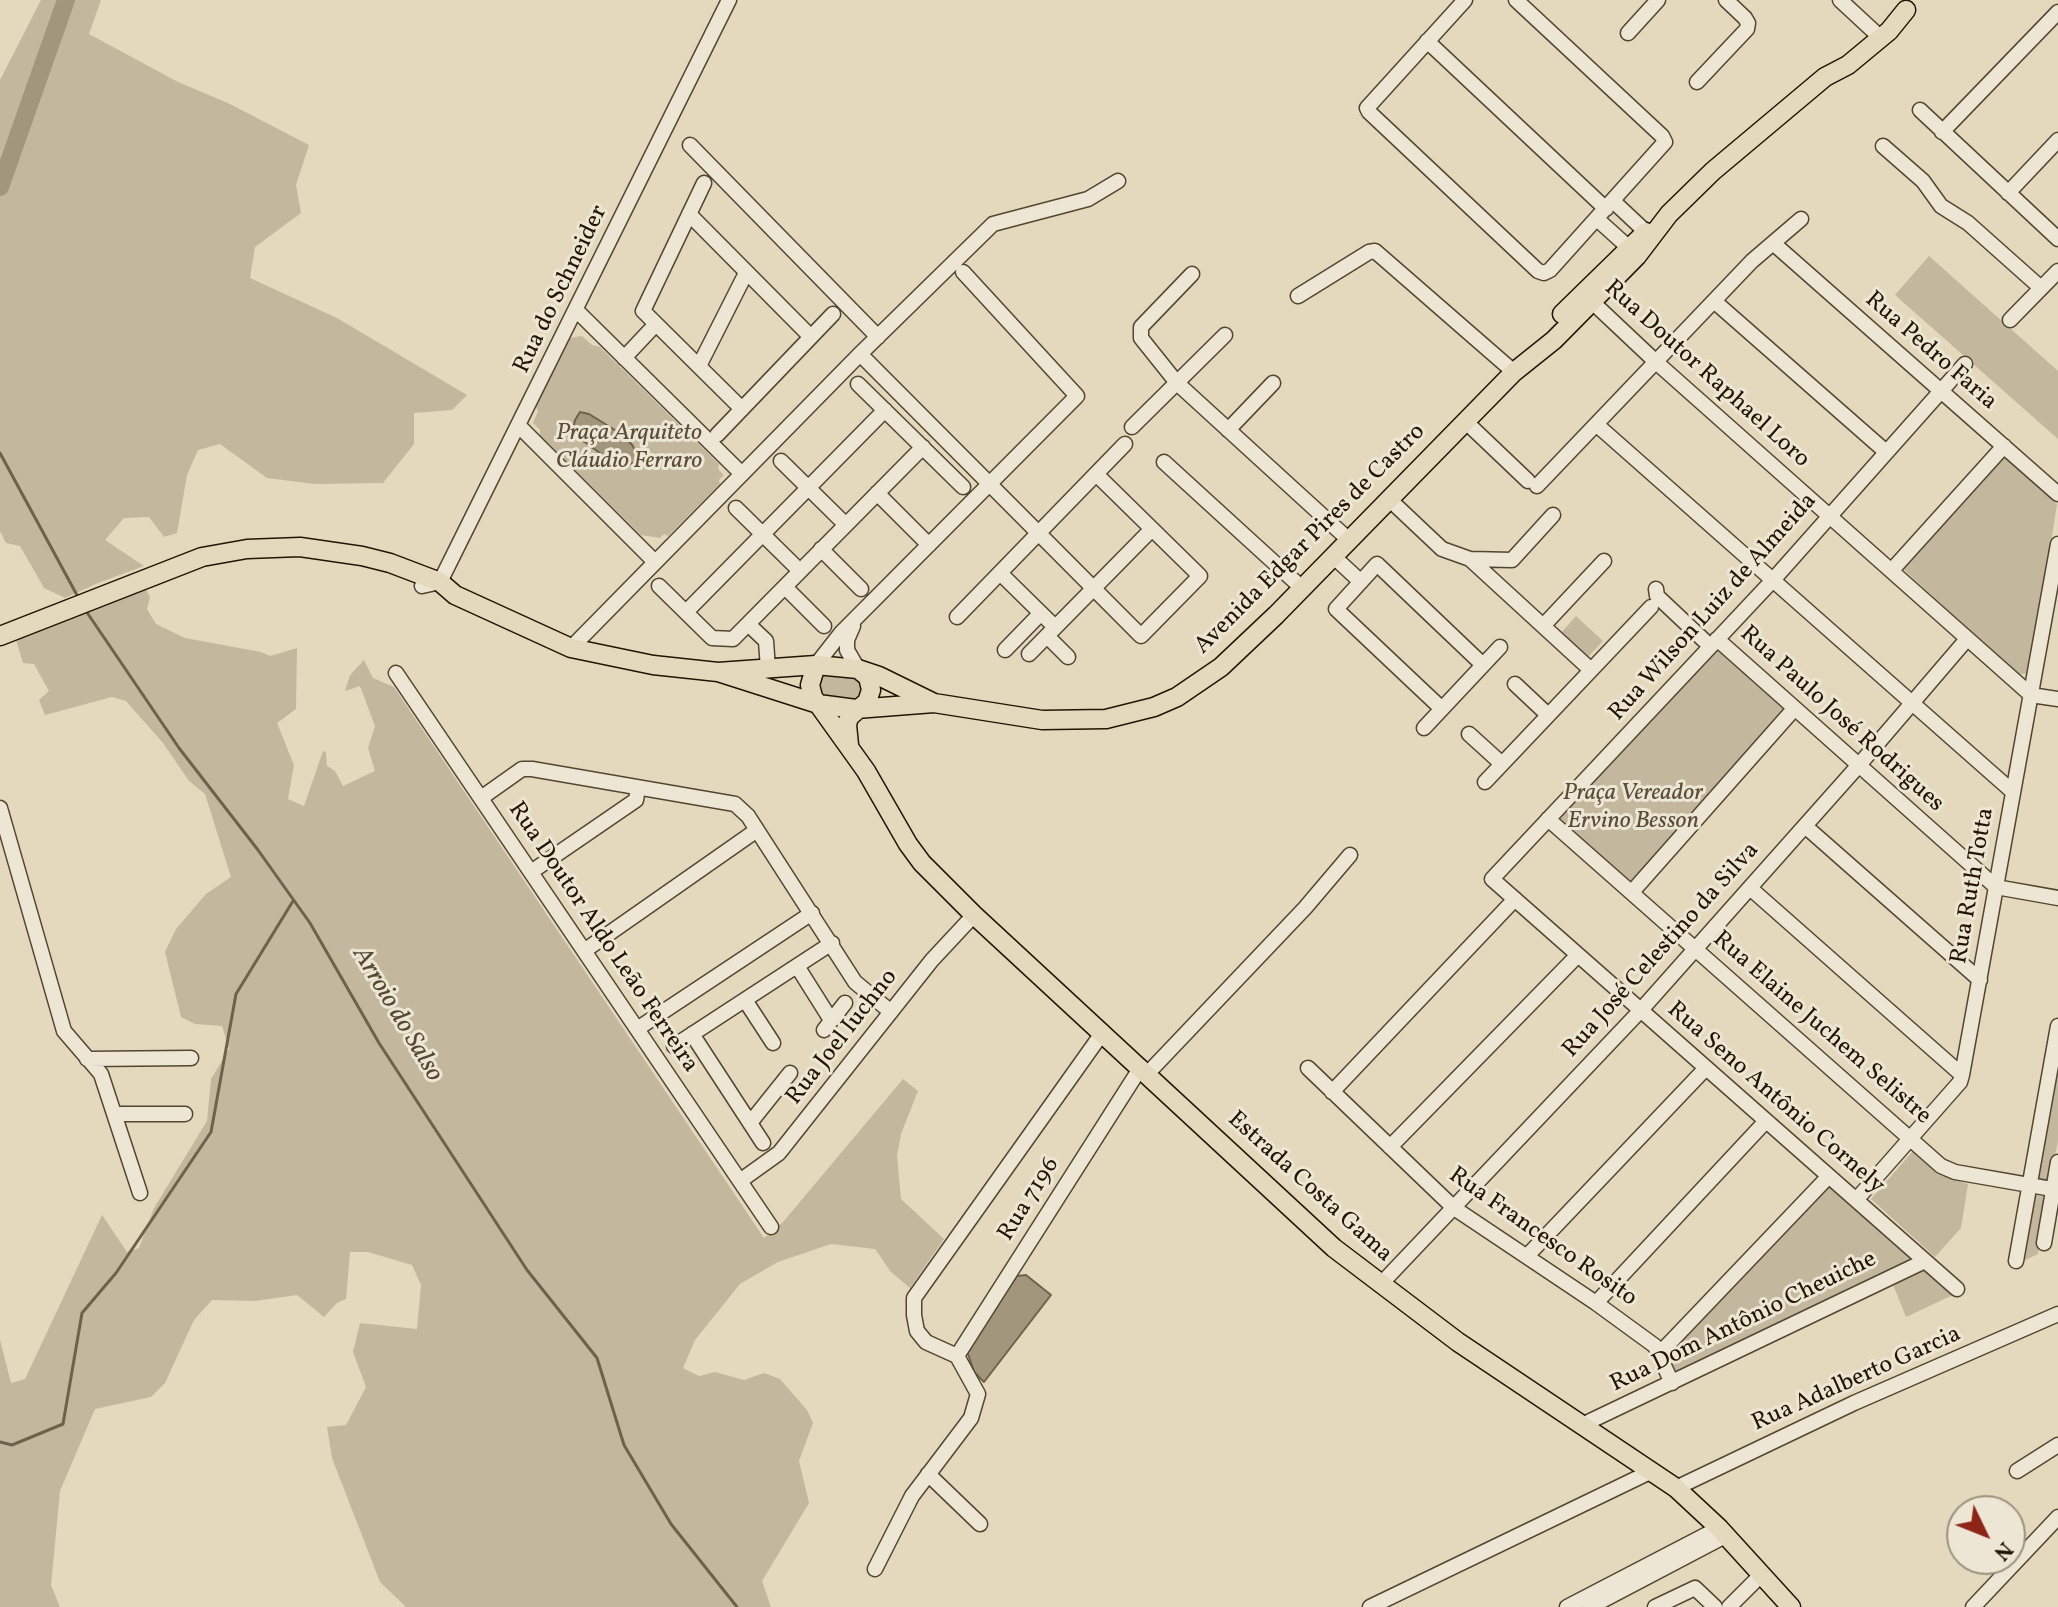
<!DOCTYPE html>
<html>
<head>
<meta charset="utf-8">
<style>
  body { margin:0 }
  #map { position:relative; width:2058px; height:1607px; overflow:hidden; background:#e4d9bd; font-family:Vollkorn,serif }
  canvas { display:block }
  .north { position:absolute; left:1946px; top:1495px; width:80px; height:80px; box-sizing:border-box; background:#ede6d4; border:2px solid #9c9280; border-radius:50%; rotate:133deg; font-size:22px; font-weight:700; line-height:32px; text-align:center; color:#231501 }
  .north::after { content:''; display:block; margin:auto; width:28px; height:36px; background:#8f2418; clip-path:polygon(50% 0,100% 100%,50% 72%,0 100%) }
</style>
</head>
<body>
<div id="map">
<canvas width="2058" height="1607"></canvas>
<div class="north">N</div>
</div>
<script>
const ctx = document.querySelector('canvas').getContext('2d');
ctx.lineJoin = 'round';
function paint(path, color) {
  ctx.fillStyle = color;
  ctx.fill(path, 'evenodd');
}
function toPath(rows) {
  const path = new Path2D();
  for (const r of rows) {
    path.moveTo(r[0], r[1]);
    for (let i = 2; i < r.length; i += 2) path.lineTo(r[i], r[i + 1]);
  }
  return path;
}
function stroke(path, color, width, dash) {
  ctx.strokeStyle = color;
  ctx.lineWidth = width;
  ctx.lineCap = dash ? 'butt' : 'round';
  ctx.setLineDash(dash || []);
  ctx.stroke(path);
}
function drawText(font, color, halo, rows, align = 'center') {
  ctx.font = font + ' Vollkorn,serif';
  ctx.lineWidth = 6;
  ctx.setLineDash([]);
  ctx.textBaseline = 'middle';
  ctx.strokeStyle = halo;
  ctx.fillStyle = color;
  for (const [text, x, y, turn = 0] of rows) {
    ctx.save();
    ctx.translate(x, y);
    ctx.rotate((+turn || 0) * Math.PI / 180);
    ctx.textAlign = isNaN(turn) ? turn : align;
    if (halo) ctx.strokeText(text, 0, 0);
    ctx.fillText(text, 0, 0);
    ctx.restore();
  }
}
paint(toPath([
  [41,0,61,0,52,24,60,27,72,0,101,0,89,34,178,82,228,103,309,145,296,185,301,213,255,247,250,278,337,318,467,395,452,410,414,413,414,444,383,483,314,484,267,478,220,444,198,450,187,475,177,533,164,537,149,517,124,518,105,540,144,566,98,583,65,598,44,588,20,546,6,543,0,531,0,80],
  [1929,256,2058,371,2058,439,1895,295],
  [582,336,592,345,600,347,719,464,718,469,724,475,719,480,720,484,668,536,664,534,660,538,641,535,540,435,540,430,533,423,538,411,536,407,570,338],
  [2003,456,2057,504,2031,672,2019,675,1902,568],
  [145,588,150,597,147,609,156,624,185,638,261,652,270,656,297,648,296,709,277,723,294,765,288,799,304,806,323,751,326,752,327,766,335,771,343,786,375,771,368,748,375,726,360,686,345,691,350,675,364,660,373,678,394,687,764,1238,783,1222,903,1079,918,1091,901,1134,897,1156,901,1199,944,1239,910,1288,891,1272,875,1249,831,1244,778,1262,740,1284,695,1340,683,1368,699,1376,715,1372,744,1380,764,1373,780,1379,807,1410,813,1423,799,1461,809,1503,762,1581,771,1607,406,1607,380,1582,332,1458,327,1427,346,1425,366,1387,353,1352,360,1323,417,1329,421,1285,412,1265,368,1252,350,1252,346,1299,337,1303,324,1317,297,1295,255,1301,212,1300,194,1320,165,1383,151,1397,95,1409,60,1491,51,1585,60,1607,0,1607,0,1340,11,1383,25,1379,102,1215,127,1252,139,1248,154,1208,207,1121,211,1079,229,1049,222,1026,195,1024,181,1017,165,952,176,929,206,894,231,877,205,794,189,781,163,743,126,701,112,697,45,715,39,700,49,691,34,664,23,663,16,640],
  [1576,616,1603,641,1587,658,1561,633],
  [1718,648,1787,709,1632,885,1557,818],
  [826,675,856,678,859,679,864,693,856,700,826,698,820,694,818,683],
  [2058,1047,2058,1140,2051,1180,2034,1178],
  [1913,1151,1937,1174,1968,1184,1961,1228,1935,1257,1871,1199],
  [1831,1183,1916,1259,1677,1375,1667,1354],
  [2032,1194,2048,1197,2038,1254,2019,1263],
  [1925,1267,1955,1294,1906,1317,1892,1282]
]), '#c3b89d');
const water = toPath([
  [580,412,589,414,623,435,633,446,637,457,636,462,625,466,611,461,579,438,573,429,575,420,580,412],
  [1026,1275,1051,1295,984,1382,974,1372,966,1348,1017,1276,1026,1275]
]);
paint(water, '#a2967d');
stroke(water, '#6f624b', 2);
stroke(toPath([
  [0,453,78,597],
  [86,611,179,748,258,850,310,923,379,1043,527,1270,597,1358,624,1445,671,1524,737,1607],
  [0,1442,12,1445,63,1424,82,1313,116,1273,211,1132,236,994,293,901]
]), '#6f624b', 3);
stroke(toPath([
  [0,187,66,0]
]), '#a2967d', 18);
const minor = toPath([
  [1465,0,1367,108,1369,112,1538,271,1544,273,1550,270,1665,142,1662,136,1516,0],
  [1840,0,1881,38],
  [1628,33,1658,0],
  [1427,41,1606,209],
  [1697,82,1747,29,1748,23,1745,18,1726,0],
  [1920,110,2058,239],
  [1942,132,2058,12],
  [690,145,878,337],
  [1883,146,1923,181,1941,206,1968,223,2041,288],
  [704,183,643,311,742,409],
  [2008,193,2058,140],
  [1613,201,1646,232],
  [689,214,811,337],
  [1597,219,1628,247],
  [1773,243,2058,494],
  [1192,274,1141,327,1141,338,1177,383,1349,540],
  [1298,296,1369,252,1375,251,1514,372],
  [1587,297,1656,362,2031,695,2058,699],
  [1714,301,1885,451],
  [576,310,742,474],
  [2010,320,2058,271],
  [860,354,1141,636,1200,576,1096,474],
  [624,358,656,324],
  [699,366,746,273],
  [858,384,963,487],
  [1465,421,1528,481],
  [1597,425,2013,792],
  [519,426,655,562],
  [1132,427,1225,335],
  [1228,430,1273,383],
  [717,435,833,314],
  [781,461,846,525],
  [1164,462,1302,588],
  [1537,486,1752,261,1801,219],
  [877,493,929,545],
  [1389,499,1442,549,1470,559,1512,560,1553,515],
  [736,508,800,571],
  [821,549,861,589],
  [1333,556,1361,582],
  [1470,559,1591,670],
  [1892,570,2004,446],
  [1000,573,1055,627],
  [422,586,440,582,729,0],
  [659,586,712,638,733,639,923,447],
  [785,587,824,626],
  [1656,589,1657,596,1710,646],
  [686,612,885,410],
  [957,617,1125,444],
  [748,624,766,641,768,669],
  [853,626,847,640,847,650,858,669],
  [1543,626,1604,561],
  [1047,636,1068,657],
  [1717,639,1996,887,2058,898],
  [571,648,860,354,993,224,1088,199,1118,181],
  [1005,650,1041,613],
  [1029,654,1152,529],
  [816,665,841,633,1077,396,963,272],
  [396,673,771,1227],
  [1515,684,1548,715],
  [1442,709,1336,609,1377,564,1483,665],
  [1424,728,1500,647],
  [1469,734,1502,764],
  [1485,782,1651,607],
  [481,798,522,769,532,769,735,804,748,816,855,982,891,1012],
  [0,808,64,1031,101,1074,140,1193],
  [1548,819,1941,1166,1955,1172,2058,1190],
  [1805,826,1980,980],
  [531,872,636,800,638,788],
  [1750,888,1962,1075],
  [1632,892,1794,709],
  [584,951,757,830],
  [797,966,831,1020],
  [745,1000,773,1043],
  [637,1029,812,913],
  [824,1030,845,1003],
  [692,1034,763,1143],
  [674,1046,832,943],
  [87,1059,191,1058],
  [1308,1068,1454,1208,1596,1303,1655,1346,1672,1383],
  [1148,1073,1305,908,1350,855],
  [1332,1092,1515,899],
  [116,1114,185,1114],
  [750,1123,790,1073],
  [1390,1147,1578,955],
  [740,1181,779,1153,932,960,974,915],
  [1856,1200,1960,1082,1962,1075,2058,544],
  [2044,1243,2058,1162],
  [1527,1256,1706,1068],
  [2016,1261,2058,1026],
  [1380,1285,1641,1010,1859,765,1967,639],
  [1957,1289,1492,879,1773,580,1965,364],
  [1596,1303,1766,1121],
  [1660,1353,1829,1176],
  [957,1356,1141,1067],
  [1582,1425,1925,1261],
  [2017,1471,2058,1445],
  [928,1474,980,1524],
  [1676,1488,1854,1403,2058,1314],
  [875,1569,912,1496,971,1418,978,1394,957,1356,926,1342,917,1331,914,1315,914,1298,1103,1032],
  [1370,1607,1652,1471],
  [1567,1607,1719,1528],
  [1590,1607,1727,1535],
  [1655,1607,1695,1588,1715,1607],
  [1729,1607,1762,1574],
  [1973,1607,2058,1517]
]);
const major = toPath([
  [1562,314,1646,232],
  [0,636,202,557,247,549,300,547,362,556,390,563,440,582,455,595,571,648,653,665,718,672,816,665,858,669,879,676,934,703],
  [816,665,810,685,813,697,866,771,908,844,922,863,974,915,1334,1248,1458,1342,1676,1488,1719,1528,1791,1607],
  [718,672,818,704,856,709,934,703,1042,720,1106,719,1154,707,1177,697,1221,667,1276,615,1514,372,1554,340,1637,256,1669,214,1713,171,1825,77,1848,65,1889,31,1906,10],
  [849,745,847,725,849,717,867,702,871,690,868,677,858,669]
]);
stroke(minor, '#534630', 17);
stroke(major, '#231501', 21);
stroke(minor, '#ede6d4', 14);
stroke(major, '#e4d9bd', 18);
drawText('24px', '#231501', '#ede6d4', [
  ["Rua do Schneider",562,290,-64],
  ["Rua Pedro Faria",1930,352,41],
  ["Rua Doutor Raphael Loro",1706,375,42],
  ["Avenida Edgar Pires de Castro",1311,540,-45],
  ["Rua Wilson Luiz de Almeida",1714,608,-48],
  ["Rua Paulo José Rodrigues",1841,720,42],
  ["Rua Ruth Totta",1974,886,-80],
  ["Rua Doutor Aldo Leão Ferreira",602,938,56],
  ["Rua José Celestino da Silva",1662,951,-48],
  ["Rua Elaine Juchem Selistre",1821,1029,41],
  ["Rua Joel Iuchno",843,1038,-52],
  ["Rua Seno Antônio Cornely",1775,1099,41],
  ["Estrada Costa Gama",1309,1188,42],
  ["Rua 7196",1030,1200,-58],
  ["Rua Francesco Rosito",1542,1238,35],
  ["Rua Dom Antônio Cheuiche",1744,1323,-26],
  ["Rua Adalberto Garcia",1857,1380,-24]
]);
drawText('italic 24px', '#5b4e38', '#ede6d4', [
  ["Praça Arquiteto",629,435],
  ["Cláudio Ferraro",629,463],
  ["Praça Vereador",1633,795],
  ["Ervino Besson",1633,823]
]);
drawText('italic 26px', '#564933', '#ede6d4', [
  ["Arroio do Salso",396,1015,59]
]);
</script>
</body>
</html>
